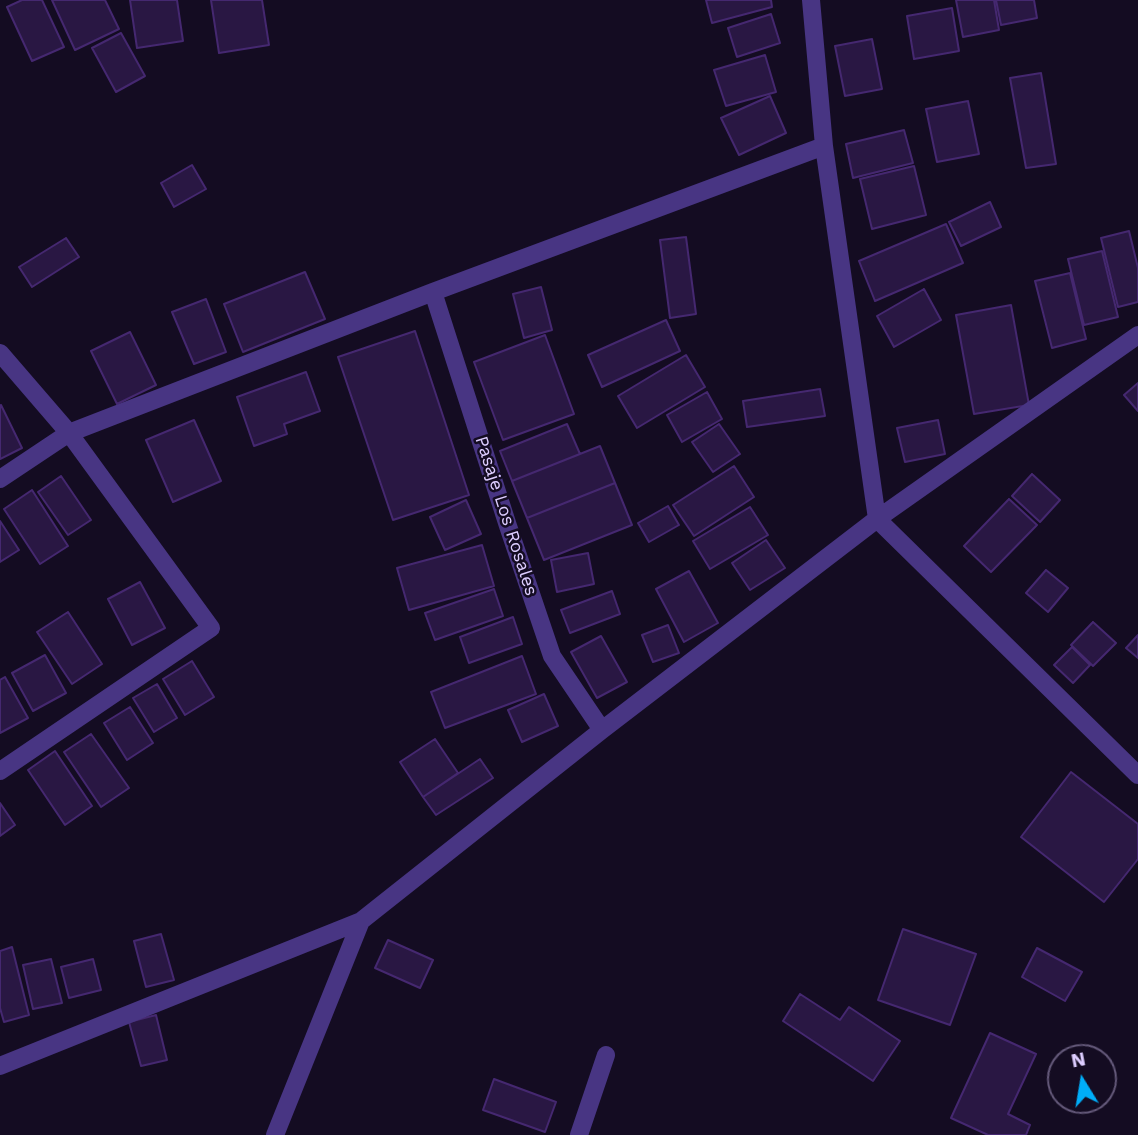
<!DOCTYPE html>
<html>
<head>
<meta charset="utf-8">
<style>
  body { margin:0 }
  #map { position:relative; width:1138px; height:1135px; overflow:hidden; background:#140c22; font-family:"Work Sans",sans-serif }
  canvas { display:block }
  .north { position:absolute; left:1047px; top:1044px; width:70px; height:70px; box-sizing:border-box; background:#140c22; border:2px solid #64597a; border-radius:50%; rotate:349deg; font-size:19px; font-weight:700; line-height:28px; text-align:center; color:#ddcdff }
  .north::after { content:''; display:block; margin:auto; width:24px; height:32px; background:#00adf8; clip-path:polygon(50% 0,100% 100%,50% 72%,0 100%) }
</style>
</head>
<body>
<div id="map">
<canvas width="1138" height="1135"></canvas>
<div class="north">N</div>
</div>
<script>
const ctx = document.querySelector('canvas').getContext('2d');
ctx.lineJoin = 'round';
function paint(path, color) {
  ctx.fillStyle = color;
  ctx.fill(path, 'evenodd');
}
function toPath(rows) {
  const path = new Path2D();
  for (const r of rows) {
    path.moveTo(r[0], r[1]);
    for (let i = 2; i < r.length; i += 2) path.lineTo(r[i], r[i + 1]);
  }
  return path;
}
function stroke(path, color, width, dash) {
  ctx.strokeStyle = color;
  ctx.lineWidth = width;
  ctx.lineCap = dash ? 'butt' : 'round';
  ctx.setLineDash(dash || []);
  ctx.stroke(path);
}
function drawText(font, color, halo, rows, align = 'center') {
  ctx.font = font + ' "Work Sans",sans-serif';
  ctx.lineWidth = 5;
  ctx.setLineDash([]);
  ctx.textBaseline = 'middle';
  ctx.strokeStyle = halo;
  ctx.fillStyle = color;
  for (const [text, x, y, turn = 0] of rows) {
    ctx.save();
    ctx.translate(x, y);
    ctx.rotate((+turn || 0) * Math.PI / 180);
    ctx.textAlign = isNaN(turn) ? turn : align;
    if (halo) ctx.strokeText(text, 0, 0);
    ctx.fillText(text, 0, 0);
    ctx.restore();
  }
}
const building = toPath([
  [22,0,42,0,64,47,32,61,7,7,22,0],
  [52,0,105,0,119,29,75,50,52,0],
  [130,0,177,0,183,41,137,48,130,0],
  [211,0,262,0,269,45,219,53,211,0],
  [706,0,771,0,772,7,712,23,706,0],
  [956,0,994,0,999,30,963,37,956,0],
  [996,0,1034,0,1037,18,1001,25,996,0],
  [952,8,959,51,914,59,907,16,952,8],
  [771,14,780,43,737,57,728,28,771,14],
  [121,33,145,76,116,92,92,48,121,33],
  [872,39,882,89,845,96,835,46,872,39],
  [765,55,776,92,726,106,714,70,765,55],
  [1041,73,1056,164,1026,168,1010,78,1041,73],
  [770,96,786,133,739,155,721,118,770,96],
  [968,101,979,154,937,162,926,109,968,101],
  [904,130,913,163,853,178,846,144,904,130],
  [192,165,206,189,174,207,161,183,192,165],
  [914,166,926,215,872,229,860,179,914,166],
  [990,202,1001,227,961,246,949,222,990,202],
  [946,224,963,263,875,301,859,261,946,224],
  [1129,231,1138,268,1138,302,1118,307,1101,238,1129,231],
  [686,237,696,314,670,318,660,240,686,237],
  [66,238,79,257,32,287,19,267,66,238],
  [1102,251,1118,317,1084,325,1068,259,1102,251],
  [305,272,325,319,243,352,224,304,305,272],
  [1070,273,1086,339,1052,348,1035,281,1070,273],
  [541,287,552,330,524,338,513,294,541,287],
  [924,289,941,320,894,347,877,316,924,289],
  [206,299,226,352,194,364,172,312,206,299],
  [1011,305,1029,405,974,414,956,315,1011,305],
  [666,320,680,351,602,387,588,355,666,320],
  [415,331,469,495,393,520,338,357,415,331],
  [130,332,156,385,117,404,91,351,130,332],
  [545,335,574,414,503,440,474,362,545,335],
  [686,355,705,387,637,428,618,396,686,355],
  [306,372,320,411,284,424,287,434,254,446,237,397,306,372],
  [1138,383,1138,411,1124,395,1138,383],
  [820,389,825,416,747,427,743,401,820,389],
  [707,392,722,419,682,442,667,415,707,392],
  [1,405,22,448,0,459,0,406,1,405],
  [194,420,221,481,173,502,146,440,194,420],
  [938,420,945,454,905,462,897,428,938,420],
  [567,424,580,454,512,481,500,451,567,424],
  [719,424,740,454,713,472,692,442,719,424],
  [600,446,615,483,527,518,512,481,600,446],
  [734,466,754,497,694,536,673,505,734,466],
  [1032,474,1060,500,1040,522,1012,496,1032,474],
  [61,476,91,520,68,535,38,492,61,476],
  [615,483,632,525,544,560,527,518,615,483],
  [32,490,68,546,40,564,4,509,32,490],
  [1009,499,1037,525,991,572,964,546,1009,499],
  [466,500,481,534,445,550,430,517,466,500],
  [668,506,679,525,649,542,638,523,668,506],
  [750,507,768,535,710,569,693,541,750,507],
  [0,521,19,550,0,562,0,521],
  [766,540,785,568,750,590,732,563,766,540],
  [482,545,494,586,409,610,397,568,482,545],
  [588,553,594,584,557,592,551,560,588,553],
  [1046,570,1068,588,1048,612,1026,593,1046,570],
  [689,571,718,623,684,642,656,589,689,571],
  [140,582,165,628,132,645,108,599,140,582],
  [494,589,503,616,435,640,425,613,494,589],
  [612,591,620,614,570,633,561,610,612,591],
  [68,612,102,664,72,684,37,632,68,612],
  [513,617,522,644,469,663,460,637,513,617],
  [1093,622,1116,643,1093,666,1071,645,1093,622],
  [668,625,679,653,653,662,642,635,668,625],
  [1138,635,1138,658,1126,648,1138,635],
  [601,636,627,682,597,698,571,652,601,636],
  [1072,647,1090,665,1073,683,1054,665,1072,647],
  [45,655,66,693,33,711,12,673,45,655],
  [522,656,536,694,445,728,431,692,522,656],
  [192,661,214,697,185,715,163,679,192,661],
  [5,677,28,718,0,733,0,680,5,677],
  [157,684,177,718,154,732,133,698,157,684],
  [544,694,558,726,522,742,508,710,544,694],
  [130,707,153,743,127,760,104,723,130,707],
  [91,734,129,788,101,807,64,752,91,734],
  [435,739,458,773,423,797,400,762,435,739],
  [55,751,92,806,65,825,28,770,55,751],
  [480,759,493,778,436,815,423,797,480,759],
  [1071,772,1138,824,1138,859,1104,902,1021,837,1071,772],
  [0,803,15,825,0,836,0,803],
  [903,929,976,954,950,1025,878,1000,903,929],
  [161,934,174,980,146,987,134,941,161,934],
  [388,940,433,960,420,988,375,968,388,940],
  [12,947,29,1015,4,1022,0,1008,0,951,12,947],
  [1037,948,1082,972,1065,1001,1022,977,1037,948],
  [51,959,62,1003,33,1009,23,965,51,959],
  [93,959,101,990,69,998,61,967,93,959],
  [800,994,840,1020,849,1007,900,1041,873,1081,783,1021,800,994],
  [156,1015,167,1060,141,1066,129,1022,156,1015],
  [990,1033,1036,1054,1008,1114,1030,1125,1026,1135,988,1135,951,1118,990,1033],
  [494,1079,556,1102,545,1132,483,1110,494,1079]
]);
paint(building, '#291743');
stroke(building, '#452870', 2);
stroke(toPath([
  [811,0,824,146,877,519,1138,775],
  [433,292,508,526,552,656,602,730],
  [0,353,69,433,211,628,0,771],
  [0,479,69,433,433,292,824,146],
  [0,1066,361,921,602,730,877,519,1138,335],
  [275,1135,361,921],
  [579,1135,606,1055]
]), '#483583', 18);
drawText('18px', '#ddcdff', '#140c22', [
  ["Pasaje Los Rosales",506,516,72]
]);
</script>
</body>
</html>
